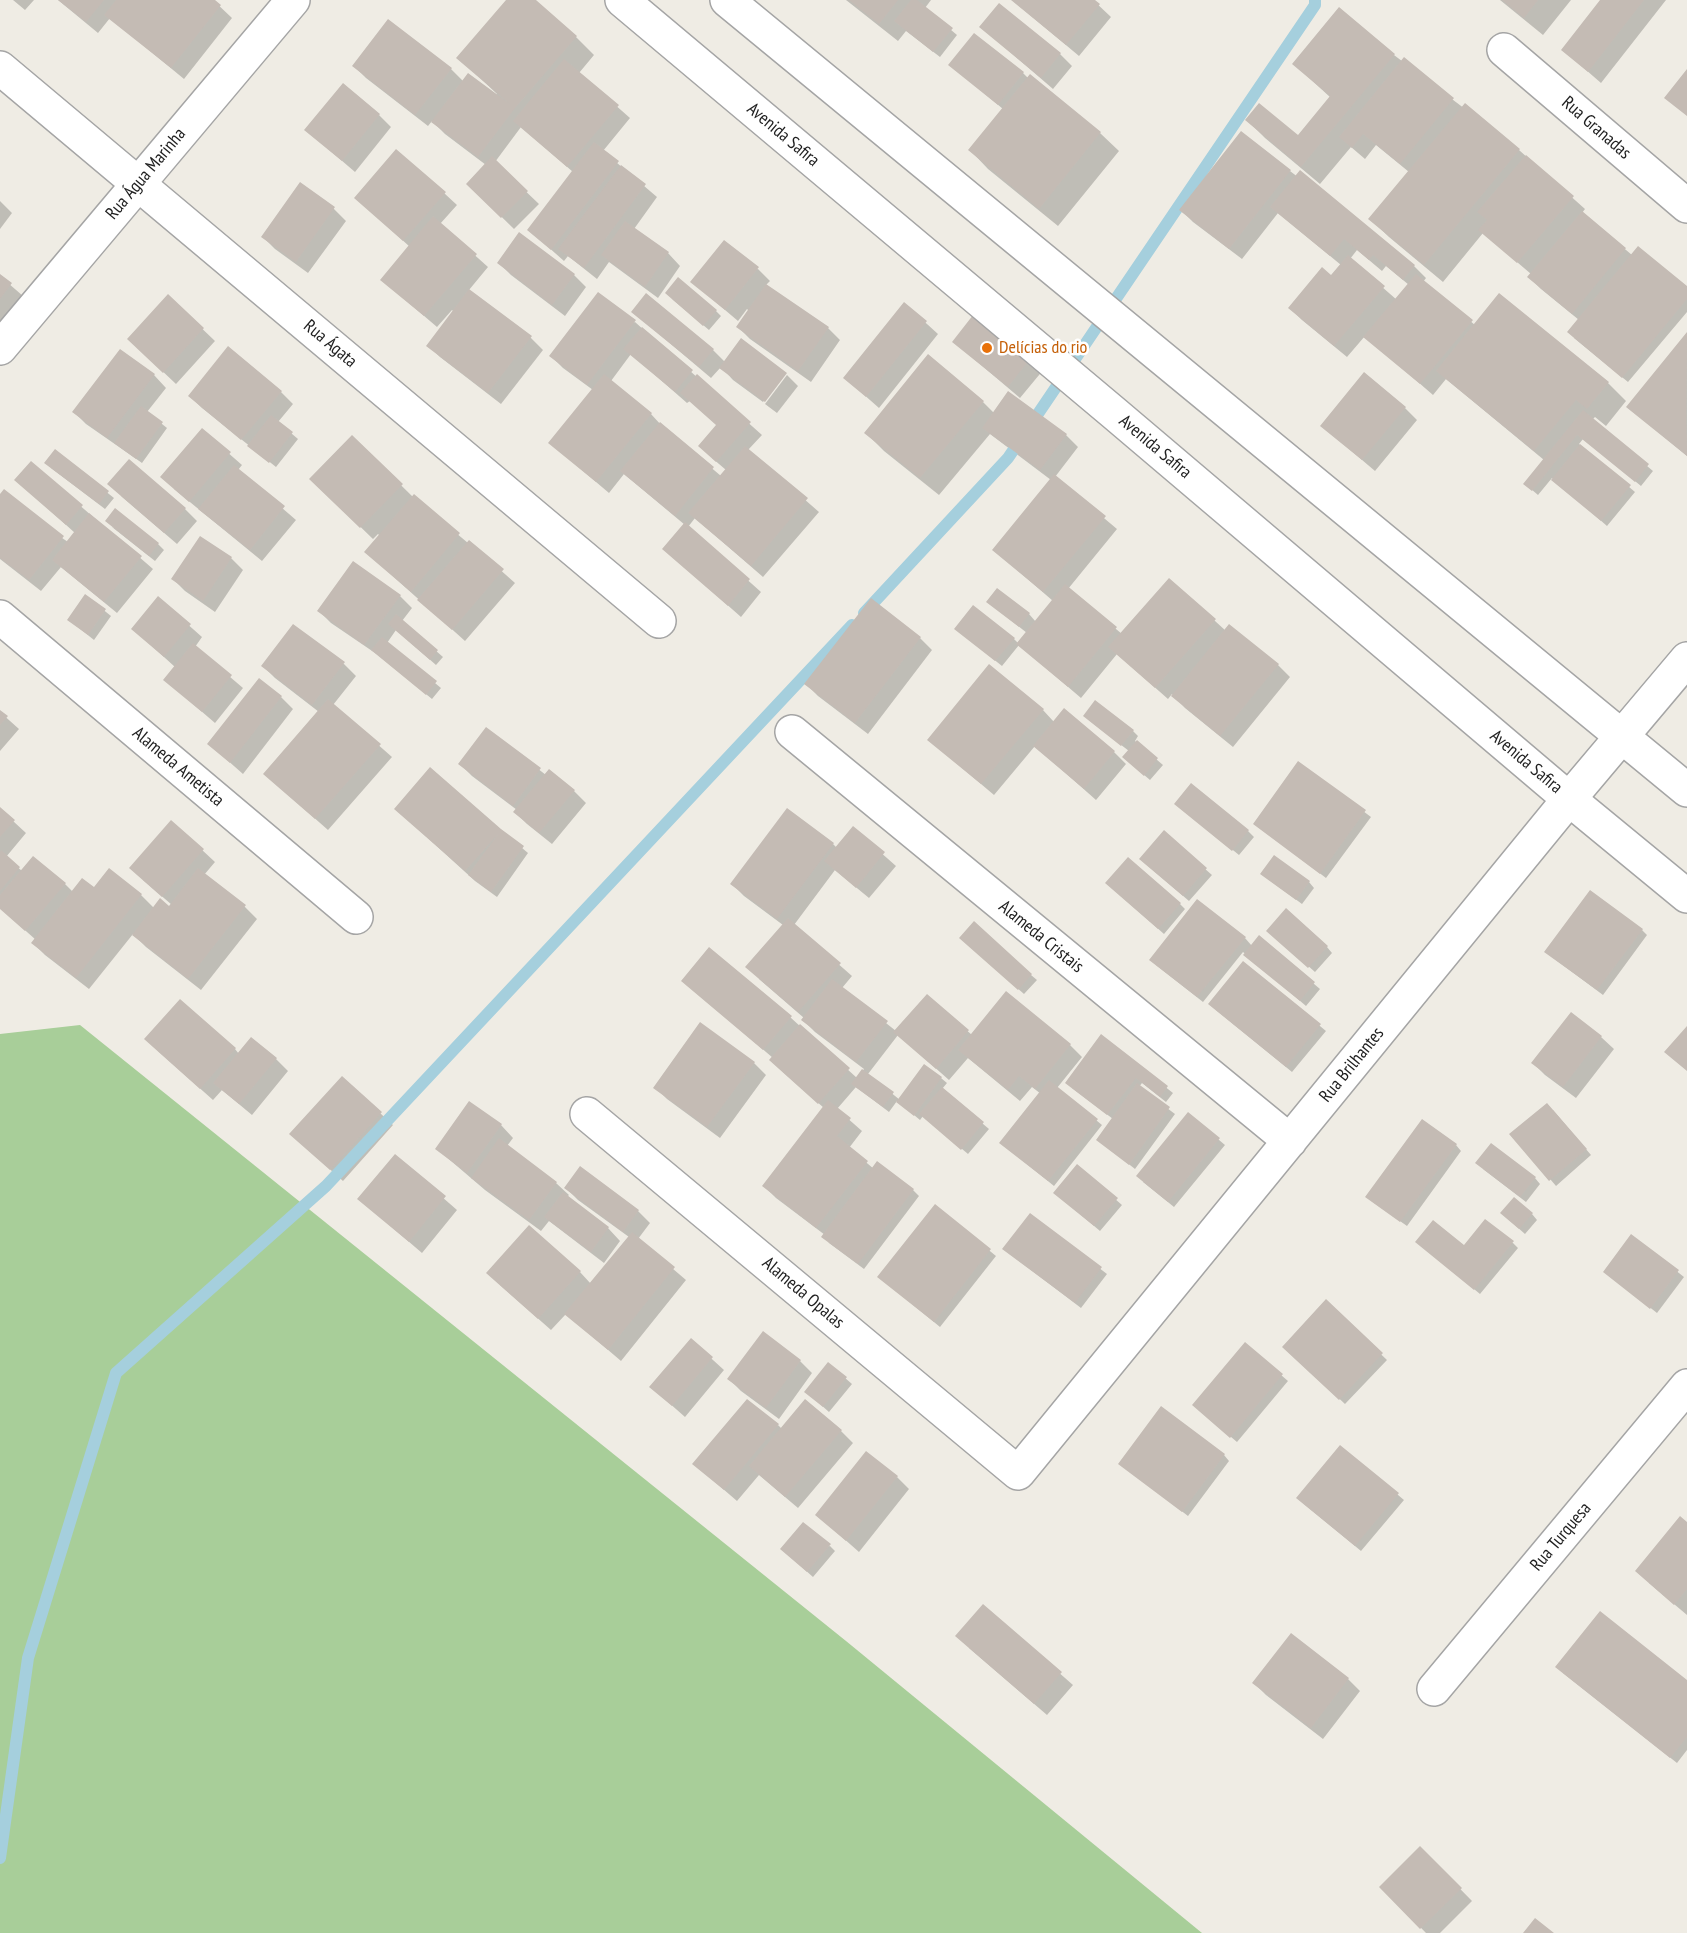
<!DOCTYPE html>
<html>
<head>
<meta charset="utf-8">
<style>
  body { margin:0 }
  canvas { display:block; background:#efece4 }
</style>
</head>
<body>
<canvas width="1687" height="1933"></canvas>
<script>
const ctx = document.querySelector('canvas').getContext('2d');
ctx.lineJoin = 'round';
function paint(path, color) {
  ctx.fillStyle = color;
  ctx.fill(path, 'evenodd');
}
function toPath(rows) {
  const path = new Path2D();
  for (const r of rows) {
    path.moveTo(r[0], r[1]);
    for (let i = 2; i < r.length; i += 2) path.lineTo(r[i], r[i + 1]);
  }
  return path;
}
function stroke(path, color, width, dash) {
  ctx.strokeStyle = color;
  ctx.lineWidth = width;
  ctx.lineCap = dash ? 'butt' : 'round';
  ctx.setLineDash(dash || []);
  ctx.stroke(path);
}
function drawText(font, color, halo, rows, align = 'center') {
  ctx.font = font + ' "PT Sans Narrow",sans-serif';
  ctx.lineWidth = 5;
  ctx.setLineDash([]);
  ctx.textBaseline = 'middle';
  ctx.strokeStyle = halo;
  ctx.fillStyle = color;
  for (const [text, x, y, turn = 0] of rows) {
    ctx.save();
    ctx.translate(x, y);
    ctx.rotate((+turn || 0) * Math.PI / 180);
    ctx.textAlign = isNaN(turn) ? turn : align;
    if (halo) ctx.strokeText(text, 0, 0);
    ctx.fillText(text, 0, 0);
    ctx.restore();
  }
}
paint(toPath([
  [80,1025,846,1641,1202,1933,0,1933,0,1034]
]), '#a8ce99');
paint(toPath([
  [13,0,34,0,25,10],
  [58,0,213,0,232,18,184,79,110,18,98,33],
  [508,0,534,0,576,37,594,55,579,73,630,118,603,151,657,197,634,229,668,253,680,266,658,298,609,262,597,279,568,256,564,261,529,230,573,172,521,127,495,162,539,204,514,229,468,184,486,165,445,134,432,121,428,126,366,78,354,66,451,69,463,81,496,96,497,94,458,57],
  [846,0,931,0,925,8,957,35,940,57,906,31,898,41],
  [1012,0,1093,0,1111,17,1079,56],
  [1500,0,1571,0,1543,35],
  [1602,0,1666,0,1601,83,1563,50],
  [981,27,1060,54,1072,66,1053,89],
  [1394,55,1519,150,1585,209,1582,213,1632,255,1687,288,1687,312,1628,382,1574,338,1579,320,1541,289,1529,277,1531,274,1483,233,1443,282,1389,237,1370,219,1409,172,1376,145,1365,159,1351,147,1320,184,1265,138,1247,120,1298,137,1331,98,1294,64],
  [950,65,1023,73,1028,78,1030,76,1100,133,1119,151,1058,226,988,169,970,150,1003,109],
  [379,115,391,127,355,172,306,130],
  [1290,171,1414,266,1426,278,1423,282,1475,325,1500,295,1608,383,1626,401,1606,426,1595,417,1592,420,1653,471,1641,486,1583,439,1579,444,1635,492,1607,526,1552,478,1538,495,1531,489,1544,460,1446,379,1433,395,1365,336,1347,357,1302,320,1290,308,1331,277,1341,265,1278,213,1242,259,1193,222,1181,210],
  [1357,250,1382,271,1386,266,1409,285,1397,300,1350,259],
  [300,184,334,209,346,221,308,273,275,249,263,237],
  [444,193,457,205,440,224,488,267,469,290,531,338,543,350,501,404,440,357,428,345,454,312,452,310,437,327,382,280,410,247,356,198],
  [0,201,12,213,0,229],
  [520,235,574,275,586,287,565,316,511,275,499,263],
  [758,269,770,281,766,285,828,328,840,340,811,382,750,339,738,327,749,311,747,309,738,321,692,282],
  [0,276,23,296,0,326],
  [168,296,215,341,176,384,141,351],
  [672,299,716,311,721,316,709,330],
  [905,304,938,334,879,408,845,378],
  [633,312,713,350,725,362,785,373,763,402,733,380,721,367,711,378],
  [978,312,1044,369,1020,398,954,342],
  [635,322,762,435,748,450,819,512,763,577,695,518,688,527,761,592,741,617,664,549,685,525,624,474,609,493,550,443,593,390,563,368,551,356],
  [631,354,687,403,690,401,718,426,712,458,726,470,721,476,662,426,651,414,611,381],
  [1687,335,1687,456,1628,407],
  [121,351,154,375,166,388,147,412,167,428,142,463,86,424,74,412],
  [787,375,798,386,777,413,765,404],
  [281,392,293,404,278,422,298,439,276,467,202,408,190,396],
  [983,402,994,413,1066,435,1078,447,1055,477,1117,529,1068,589,1122,634,1170,580,1226,631,1278,665,1290,677,1233,747,1185,708,1172,694,1168,699,1117,654,1081,698,1019,645,1002,666,962,634,1014,639,1018,643,1027,633,994,607,1029,614,1036,622,1053,601,994,550,1051,480,990,434,939,495,884,451,866,433],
  [1405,408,1417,420,1375,471,1322,426],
  [202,430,242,465,238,470,296,520,262,561,174,489],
  [352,437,413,497,468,543,469,542,515,583,465,641,366,552,380,536,378,534,373,539,311,479],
  [55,451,114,498,105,509,51,468],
  [31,463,153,569,117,613,61,567,41,591,0,559,0,496,68,542,75,533,16,480],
  [121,496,185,509,197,521,177,544],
  [112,527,158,544,164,550,155,561],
  [231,558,243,570,215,612,185,591,173,579],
  [86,596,111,616,94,640,69,620],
  [400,596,412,608,402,621,443,657,436,665,396,630,387,643,441,688,432,699,378,655,331,623,319,611],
  [158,598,202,637,195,647,243,688,215,723,165,680,175,667,133,629],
  [920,638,932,650,868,734,818,696,806,684],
  [344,664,356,676,333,705,392,757,328,830,278,786,319,712,275,678,263,666],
  [281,697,293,709,243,774,209,744],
  [1043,710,1054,722,1114,752,1126,764,1096,800,1035,746,994,795,929,740],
  [0,712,19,729,0,751],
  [1090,721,1133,731,1138,736,1135,741,1163,765,1150,780,1130,763,1129,751],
  [486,729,546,775,574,791,586,803,552,844,527,824,515,812,517,810,472,776,460,764],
  [1299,763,1371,817,1326,878,1255,824],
  [430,770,528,853,497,897,475,881,396,809],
  [0,809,26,833,6,857,22,871,65,884,73,892,94,889,109,870,141,895,154,908,169,908,172,905,143,880,172,822,215,862,204,875,245,907,257,919,201,990,146,947,133,934,89,989,45,955,33,943,36,940,0,908],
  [1182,809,1248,831,1254,837,1239,855],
  [853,828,896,866,869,898,835,870,794,925,852,976,842,988,896,1031,927,996,972,1035,1070,1045,1082,1057,1057,1088,1102,1125,1054,1186,1007,1148,1041,1094,1032,1087,1020,1101,968,1058,949,1080,898,1035,868,1074,900,1100,941,1078,947,1083,942,1089,989,1129,968,1154,923,1116,920,1120,897,1101,889,1112,856,1087,837,1109,862,1131,849,1148,874,1169,913,1190,919,1196,864,1269,829,1243,825,1235,776,1198,764,1186,824,1108,783,1072,773,1058,683,981,790,1017,857,1078,864,1069,815,1032,803,1020,804,1018,759,979,783,925,744,896,732,884,833,844,837,848],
  [1164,833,1212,875,1189,901,1147,865],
  [1268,879,1309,882,1314,888,1302,904],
  [1113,889,1180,904,1185,909,1164,934],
  [1642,930,1647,935,1603,995,1552,957],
  [1274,936,1327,947,1332,953,1315,972],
  [1259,937,1320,989,1306,1006,1243,952,1203,1002,1156,965,1245,938,1252,946],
  [966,943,1031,975,1037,980,1024,994],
  [1244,963,1326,1031,1292,1072,1216,1010],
  [1571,1014,1601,1037,1614,1049,1576,1098,1545,1075,1533,1063],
  [1102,1037,1173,1093,1166,1102,1142,1083,1139,1087,1175,1114,1135,1169,1098,1140,1113,1119,1072,1088],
  [235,1049,239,1054,276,1059,288,1071,252,1115,222,1090,213,1100,158,1051],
  [754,1063,766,1075,720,1138,667,1099,655,1087],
  [342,1078,393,1125,343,1181,304,1146],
  [469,1103,501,1125,513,1138,507,1146,556,1183,569,1195,567,1197,608,1228,620,1241,604,1263,549,1221,541,1231,485,1190,437,1149],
  [1553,1110,1591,1155,1556,1186,1512,1134],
  [1188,1114,1225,1145,1174,1207,1143,1182],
  [1456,1145,1461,1151,1407,1226,1373,1202],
  [395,1156,457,1210,422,1253,359,1199],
  [1077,1166,1122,1205,1100,1231,1061,1198],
  [1483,1169,1535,1178,1540,1184,1526,1202],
  [566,1188,638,1211,650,1223,638,1239,686,1280,621,1361,566,1314,551,1330,500,1285,580,1272,591,1284,629,1237,578,1200],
  [935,1206,996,1256,940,1327,879,1277],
  [1532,1214,1537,1220,1525,1234,1508,1219],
  [1030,1215,1107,1274,1081,1308,1010,1254],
  [1632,1236,1684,1277,1657,1313,1605,1272],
  [1513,1243,1518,1248,1480,1294,1423,1247],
  [1326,1302,1387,1360,1345,1404,1284,1347],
  [691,1340,724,1370,685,1417,651,1387],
  [1245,1344,1288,1381,1237,1442,1200,1411],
  [800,1361,812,1373,779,1419,741,1391,729,1379],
  [829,1364,852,1384,829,1412,812,1397],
  [778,1425,782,1429,841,1431,853,1443,798,1508,759,1475,737,1501,694,1464],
  [1341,1447,1404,1500,1361,1551,1304,1504],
  [1224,1455,1229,1461,1188,1516,1120,1464],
  [897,1477,909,1489,859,1552,817,1515],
  [1687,1524,1687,1615,1649,1583],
  [830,1546,835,1551,813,1577,787,1554],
  [983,1606,1073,1685,1047,1715,969,1648],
  [1563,1673,1687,1682,1687,1750,1677,1763],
  [1348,1679,1360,1691,1323,1739,1266,1695,1254,1683],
  [1420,1848,1472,1901,1440,1933,1426,1933,1381,1887]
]), '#0003');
stroke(toPath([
  [864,613,1008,458,1315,5,1315,0],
  [0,1858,28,1658,116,1373,326,1186,852,625]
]), '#a5cfdd', 12);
paint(toPath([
  [58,0,104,0,86,22],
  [116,0,215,0,221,5,171,68,104,15],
  [506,0,536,0,577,36,515,108,478,157,431,122,468,73,510,104,456,58],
  [849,0,898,0,879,24],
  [911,0,917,0,953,28,933,52,894,21],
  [1011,0,1095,0,1100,4,1066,45],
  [1502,0,1538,0,1524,18],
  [1600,0,1644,0,1588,72,1561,50],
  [999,3,1061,53,1041,78,979,27],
  [1339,7,1395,54,1301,167,1245,120,1259,103,1298,135,1330,96,1292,64],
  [388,19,452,68,415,115,352,66],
  [974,33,1024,72,998,105,948,65],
  [1404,57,1454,98,1400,164,1363,134,1352,148,1339,137],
  [564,59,619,105,567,167,513,121],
  [1687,69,1687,116,1664,98],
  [1030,74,1101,132,1039,209,968,150],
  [343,83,380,114,342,161,304,130],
  [1465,103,1520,149,1424,265,1368,219],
  [1241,131,1291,170,1229,249,1179,210],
  [594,142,619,161,551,250,527,230],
  [396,149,446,192,403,241,354,198],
  [1526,155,1574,196,1517,263,1478,230,1487,220,1477,212],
  [492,156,528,191,501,218,466,184],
  [621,165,646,184,584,268,558,249],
  [1300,170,1415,265,1403,280,1373,255,1369,260,1344,239,1330,256,1270,207],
  [300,182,335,207,296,262,261,237],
  [1582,211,1626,248,1572,314,1527,277],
  [433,216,477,254,424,316,380,280],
  [625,221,669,252,645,287,601,255],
  [519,232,575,274,552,305,497,263],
  [724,240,759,267,725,310,690,282],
  [1638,246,1687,286,1687,299,1622,378,1567,332],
  [1348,255,1385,286,1334,346,1288,308,1322,267,1331,275],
  [0,274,12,283,0,299],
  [1416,274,1473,320,1420,384,1363,337],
  [678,277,717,310,703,326,665,293],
  [766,284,829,327,798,371,736,327],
  [469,289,532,336,488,393,426,346],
  [598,292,636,320,587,385,549,356],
  [646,293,714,349,699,367,631,312],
  [1499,293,1609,382,1587,409,1576,400,1534,451,1436,371],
  [168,294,204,328,163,373,127,339],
  [904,302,927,321,866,397,843,378],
  [977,310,1033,355,1008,387,952,342],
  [642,327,693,370,675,392,623,349],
  [1687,332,1686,419,1687,456,1626,407],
  [741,338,787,373,765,402,719,368],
  [228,346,282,391,241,440,188,396],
  [120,349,155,374,107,438,72,412],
  [928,354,984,401,920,478,864,433],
  [1364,372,1406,407,1362,460,1320,426],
  [604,374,652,413,596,482,548,443],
  [697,374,751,422,716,462,698,446,716,425,680,393],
  [1008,391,1067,434,1040,470,982,428],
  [141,406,163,422,136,459,114,443],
  [1583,410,1649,464,1635,482,1577,435,1532,491,1523,484],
  [271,415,293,432,269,463,247,446],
  [660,422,714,467,675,516,620,471],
  [202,428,231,452,189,502,160,477],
  [352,435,403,484,360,528,309,479],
  [1580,444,1631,485,1601,521,1551,480],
  [745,446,808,498,751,566,688,513],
  [55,449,109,491,99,504,44,463],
  [129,459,186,508,164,533,107,484],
  [31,461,83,505,66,525,14,480],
  [234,465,285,506,250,550,198,509],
  [1054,474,1106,516,1043,592,992,550],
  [4,489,64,536,29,580,0,558,0,494],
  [414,494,460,533,411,592,364,552],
  [115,508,159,543,149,556,105,521],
  [89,513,142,556,104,602,52,560],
  [685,522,750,579,728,606,662,549],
  [200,536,232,557,203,601,171,579],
  [469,540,504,569,452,630,417,600],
  [353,561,401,595,364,645,317,611],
  [1169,578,1216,619,1155,688,1108,647],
  [1065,584,1117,627,1068,687,1016,644],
  [997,588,1030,613,1019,627,986,602],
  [85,594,106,609,88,635,67,620],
  [158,596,191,624,164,657,131,629],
  [871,598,921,637,855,723,804,684],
  [973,605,1015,638,995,661,954,629],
  [396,614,438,650,430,660,388,624],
  [293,624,345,662,312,705,261,666],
  [1229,624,1279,664,1220,736,1171,696],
  [382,637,437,681,426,695,371,650],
  [193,643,232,675,202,712,163,680],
  [989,664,1044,709,981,784,927,740],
  [259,678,282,696,230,763,207,744],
  [328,699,381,744,315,819,263,774],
  [1095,700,1134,730,1121,746,1083,716],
  [1064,708,1115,751,1084,789,1033,746],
  [0,710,8,716,0,725],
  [486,727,541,768,513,806,458,764],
  [1137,740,1158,758,1144,776,1122,757],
  [1298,761,1366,810,1320,874,1253,824],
  [430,767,501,829,524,846,491,892,468,875,499,833,465,871,394,809],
  [549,769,575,790,539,833,513,812],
  [1191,783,1249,830,1232,851,1174,804],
  [0,807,15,820,0,837],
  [787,808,834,843,777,919,730,884],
  [171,820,204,849,162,897,129,868],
  [853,826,885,852,856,888,824,861],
  [1164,830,1207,868,1183,896,1139,859],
  [1,850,20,867,0,891,0,852],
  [1274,855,1310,881,1296,900,1260,874],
  [33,856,66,883,25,931,0,909,0,895],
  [1128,857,1181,903,1158,929,1105,883],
  [109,868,142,894,76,978,31,943,82,878,94,887],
  [198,868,246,905,188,979,132,935,160,898,169,906],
  [1590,890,1643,929,1597,990,1544,952],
  [1197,899,1246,937,1197,997,1149,960],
  [1286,908,1328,946,1308,968,1266,931],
  [788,918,841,963,798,1012,745,967],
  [974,921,1032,974,1018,990,959,938],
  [1259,935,1315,982,1300,1001,1243,955],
  [709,947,792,1016,763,1050,681,981],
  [1243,961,1321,1024,1286,1067,1208,1004],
  [832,979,888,1021,856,1062,801,1020],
  [1006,991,1071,1044,1035,1089,1019,1076,1008,1090,958,1050],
  [927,994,969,1030,936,1069,893,1032],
  [180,999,236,1048,200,1089,144,1039],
  [1571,1012,1602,1036,1563,1087,1531,1063],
  [700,1022,755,1062,707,1127,653,1088],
  [800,1024,850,1068,818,1104,769,1060],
  [1687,1026,1687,1071,1664,1052],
  [1101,1034,1168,1086,1160,1097,1136,1078,1107,1115,1065,1083],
  [251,1037,277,1058,239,1104,213,1083],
  [924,1064,942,1077,914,1116,896,1102],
  [862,1069,894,1092,883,1107,851,1084],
  [342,1076,382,1112,330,1170,289,1134],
  [1049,1080,1098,1119,1048,1181,999,1143],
  [1137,1083,1170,1107,1129,1165,1096,1140],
  [942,1087,984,1122,961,1150,919,1114],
  [828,1100,851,1118,837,1136,868,1161,816,1228,762,1186],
  [469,1101,502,1124,467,1173,435,1149],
  [1547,1103,1587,1149,1549,1181,1509,1134],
  [1188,1112,1220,1138,1168,1202,1136,1176],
  [1422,1119,1457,1144,1400,1222,1365,1197],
  [499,1138,557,1182,529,1220,471,1178],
  [1491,1143,1536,1177,1520,1197,1475,1163],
  [395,1154,446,1196,409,1242,357,1199],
  [877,1161,914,1189,858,1264,821,1237],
  [1077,1164,1118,1198,1094,1226,1053,1193],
  [580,1166,639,1210,623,1232,564,1188],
  [563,1192,609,1227,591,1252,544,1217],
  [1514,1197,1533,1213,1519,1229,1500,1213],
  [935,1204,991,1249,934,1322,877,1277],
  [1030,1213,1102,1267,1075,1303,1002,1249],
  [1485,1219,1514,1241,1474,1290,1415,1242,1433,1220,1464,1245],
  [529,1225,581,1271,538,1319,486,1273],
  [632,1232,675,1267,608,1350,564,1314],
  [1631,1234,1679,1270,1650,1309,1603,1272],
  [1326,1299,1383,1353,1339,1400,1282,1347],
  [763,1331,801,1360,766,1408,727,1379],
  [691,1338,713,1357,672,1406,649,1387],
  [1245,1342,1283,1374,1230,1438,1192,1405],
  [828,1362,847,1377,823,1407,804,1392],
  [747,1399,779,1424,724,1490,692,1464],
  [805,1399,842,1430,785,1497,749,1466],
  [1161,1406,1225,1454,1182,1512,1118,1464],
  [1340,1445,1399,1493,1355,1546,1296,1498],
  [866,1451,898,1476,846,1541,815,1515],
  [1680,1516,1687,1522,1687,1589,1674,1605,1635,1571],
  [803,1522,831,1544,807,1572,780,1549],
  [983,1604,1062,1672,1034,1704,955,1636],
  [1600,1611,1687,1680,1687,1737,1670,1758,1555,1667],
  [1291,1633,1349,1678,1311,1728,1252,1683],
  [1420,1846,1462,1888,1420,1929,1379,1887],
  [1535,1918,1554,1933,1523,1933]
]), '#c4bbb4');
const minor = toPath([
  [1504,50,1687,206],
  [0,68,659,621],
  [0,348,293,0],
  [0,617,356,917],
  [792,732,1290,1141],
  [587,1114,1018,1473,1569,799,1687,659],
  [1434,1689,1687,1386]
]);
const tertiary = toPath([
  [622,0,1114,413,1569,799,1687,896],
  [727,0,1687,790]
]);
stroke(minor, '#a5a5a5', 36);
stroke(tertiary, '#a5a5a5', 36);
stroke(minor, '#fff', 33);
stroke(tertiary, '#fff', 33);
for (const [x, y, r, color] of [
  [987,348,6,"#e8710a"]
]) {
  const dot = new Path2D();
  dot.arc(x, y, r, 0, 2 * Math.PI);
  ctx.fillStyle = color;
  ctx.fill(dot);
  stroke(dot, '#fff', 2);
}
drawText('18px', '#1e1e1e', '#fff', [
  ["Rua Granadas",1596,128,41],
  ["Avenida Safira",783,135,40],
  ["Rua Água Marinha",146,174,-50],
  ["Rua Ágata",330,344,40],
  ["Avenida Safira",1155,447,40],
  ["Avenida Safira",1526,762,40],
  ["Alameda Ametista",178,767,40],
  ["Alameda Cristais",1041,937,39],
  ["Rua Brilhantes",1352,1065,-51],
  ["Alameda Opalas",803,1293,40],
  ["Rua Turquesa",1561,1537,-50]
]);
drawText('18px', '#c56008', '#fff', [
  ["Delícias do rio",999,348]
], 'left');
</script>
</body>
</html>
